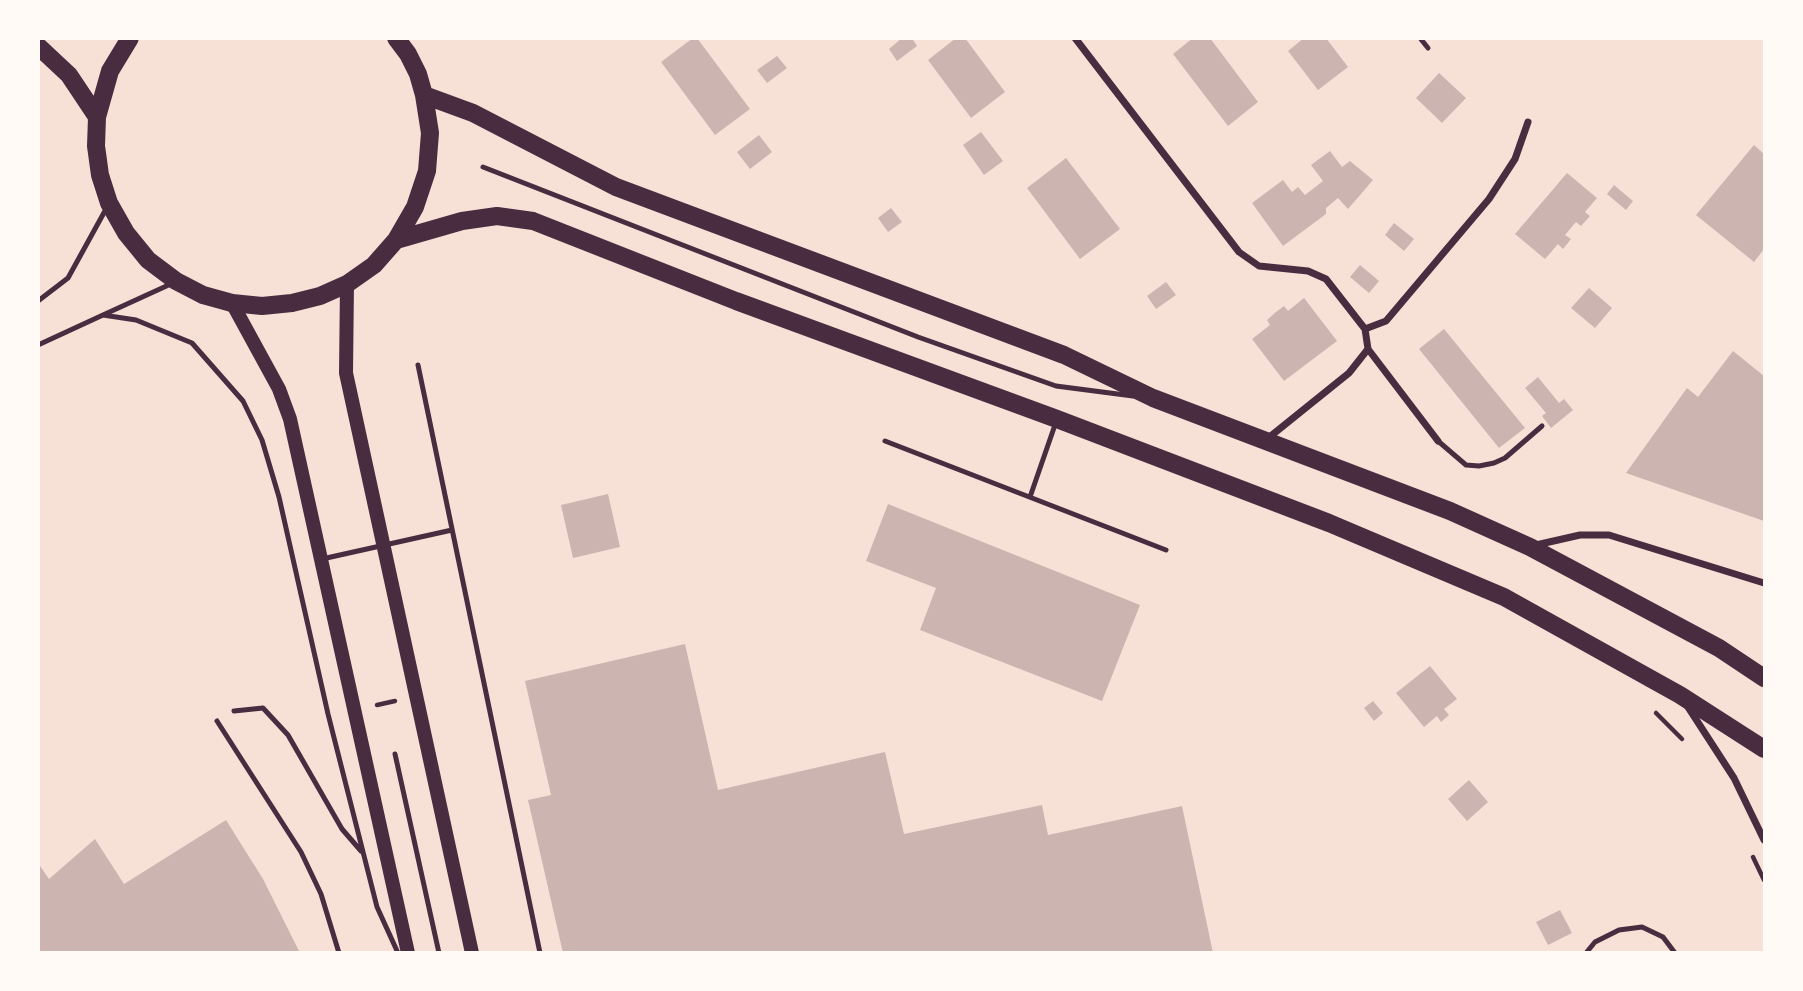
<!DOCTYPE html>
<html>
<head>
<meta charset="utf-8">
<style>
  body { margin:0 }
  #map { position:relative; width:1803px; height:991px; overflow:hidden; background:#f7e1d7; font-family:Arial,sans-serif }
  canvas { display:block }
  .frame { position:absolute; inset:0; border:40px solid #fffaf5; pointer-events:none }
</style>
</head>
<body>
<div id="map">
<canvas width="1803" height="991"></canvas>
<div class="frame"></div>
</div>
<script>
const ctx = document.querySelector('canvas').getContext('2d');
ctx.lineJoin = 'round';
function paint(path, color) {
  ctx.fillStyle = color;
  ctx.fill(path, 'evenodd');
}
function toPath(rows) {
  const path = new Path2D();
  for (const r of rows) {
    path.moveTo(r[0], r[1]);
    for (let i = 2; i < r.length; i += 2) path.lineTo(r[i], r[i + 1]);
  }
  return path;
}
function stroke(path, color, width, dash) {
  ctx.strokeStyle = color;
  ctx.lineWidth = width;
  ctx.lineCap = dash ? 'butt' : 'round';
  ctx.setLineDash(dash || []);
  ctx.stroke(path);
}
paint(toPath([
  [693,38,697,38,750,109,715,135,661,62],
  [902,38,912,38,917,46,897,61,889,49],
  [956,38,965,38,1005,92,971,118,928,60],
  [1193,38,1210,38,1258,102,1228,126,1173,54],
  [1304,38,1326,38,1348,67,1318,90,1288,51],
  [777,56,787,68,767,83,757,70],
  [1439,73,1466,98,1442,123,1416,98],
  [981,132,1003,161,984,175,963,145],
  [759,135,772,152,750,169,737,152],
  [1754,145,1764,154,1764,249,1754,262,1696,215],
  [1330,151,1342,167,1350,161,1373,180,1348,209,1338,198,1326,208,1326,214,1283,246,1252,203,1283,180,1292,192,1298,187,1305,195,1323,181,1311,165],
  [1066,158,1120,229,1080,259,1027,188],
  [1567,173,1597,198,1585,212,1590,216,1581,226,1576,222,1565,235,1571,239,1563,249,1558,244,1545,259,1515,234],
  [1614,185,1633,201,1626,210,1607,194],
  [891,208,902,222,888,232,878,218],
  [1394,223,1414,239,1404,251,1385,235],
  [1360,265,1379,281,1369,293,1350,277],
  [1166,282,1176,295,1156,309,1147,296],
  [1589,288,1612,308,1595,328,1571,308],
  [1304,298,1337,341,1284,381,1252,339,1270,325,1267,320,1276,312,1284,306,1288,311],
  [1444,329,1525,428,1499,448,1419,349],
  [1733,351,1764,376,1764,521,1626,473,1687,388,1698,397],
  [1538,377,1559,403,1564,399,1573,410,1551,428,1542,416,1546,413,1525,388],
  [608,494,620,547,573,558,561,505],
  [888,504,1140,605,1102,701,920,630,936,588,866,561],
  [685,644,718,790,885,752,904,834,1042,805,1048,835,1182,806,1213,953,563,953,528,800,551,795,525,681],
  [1430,666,1457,699,1444,709,1449,715,1441,722,1437,716,1424,727,1396,693],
  [1373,701,1383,713,1374,721,1364,708],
  [1469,780,1488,802,1467,821,1448,799],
  [226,820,263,879,300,953,38,953,38,863,49,879,95,839,124,884],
  [1560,910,1572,933,1548,945,1536,922]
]), '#ccb4b1');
stroke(toPath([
  [377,705,395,701],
  [1656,713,1682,739],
  [1753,857,1764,880]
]), '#4a2c40', 4.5);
stroke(toPath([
  [1420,38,1428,48],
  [483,167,918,337,1056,386,1133,396],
  [38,301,68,278,106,209],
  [103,315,173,283],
  [38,345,103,315,136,320,192,343,243,401,262,440,279,497,328,714,377,907,398,953],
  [418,365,540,953],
  [885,441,1166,550],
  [1438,441,1466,465,1479,466,1494,463,1505,458,1542,426],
  [1030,497,1056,422],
  [322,559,452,530],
  [234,711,263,708,288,735,342,829,361,851],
  [217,721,301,852,321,894,339,953],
  [395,754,439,953],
  [1586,953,1595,942,1619,930,1642,927,1663,937,1675,953]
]), '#4a2c40', 5);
stroke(toPath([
  [1075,38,1239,252,1259,266,1308,271,1326,279,1365,329,1368,349,1438,441],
  [1365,329,1386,321,1489,199,1515,159,1528,122],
  [1267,439,1349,373,1368,349],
  [1536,545,1580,535,1609,535,1764,583],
  [1688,707,1734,778,1764,840]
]), '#4a2c40', 7);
stroke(toPath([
  [347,284,346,373,472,953],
  [232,303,279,389,290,419,408,953]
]), '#4a2c40', 14);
stroke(toPath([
  [130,38,110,71,97,117,96,146,100,175,109,203,126,233,148,260,176,281,203,295,232,303,262,306,292,303,320,296,347,284,374,265,396,240,415,207,427,171,430,133,424,95,418,74,408,54,396,38],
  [38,46,69,75,97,117],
  [424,95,473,113,616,187,1064,355,1153,398,1450,511,1530,547,1719,648,1764,678],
  [396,240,462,221,497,216,533,221,736,301,1057,419,1329,523,1504,597,1680,695,1764,749]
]), '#4a2c40', 18);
</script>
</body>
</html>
